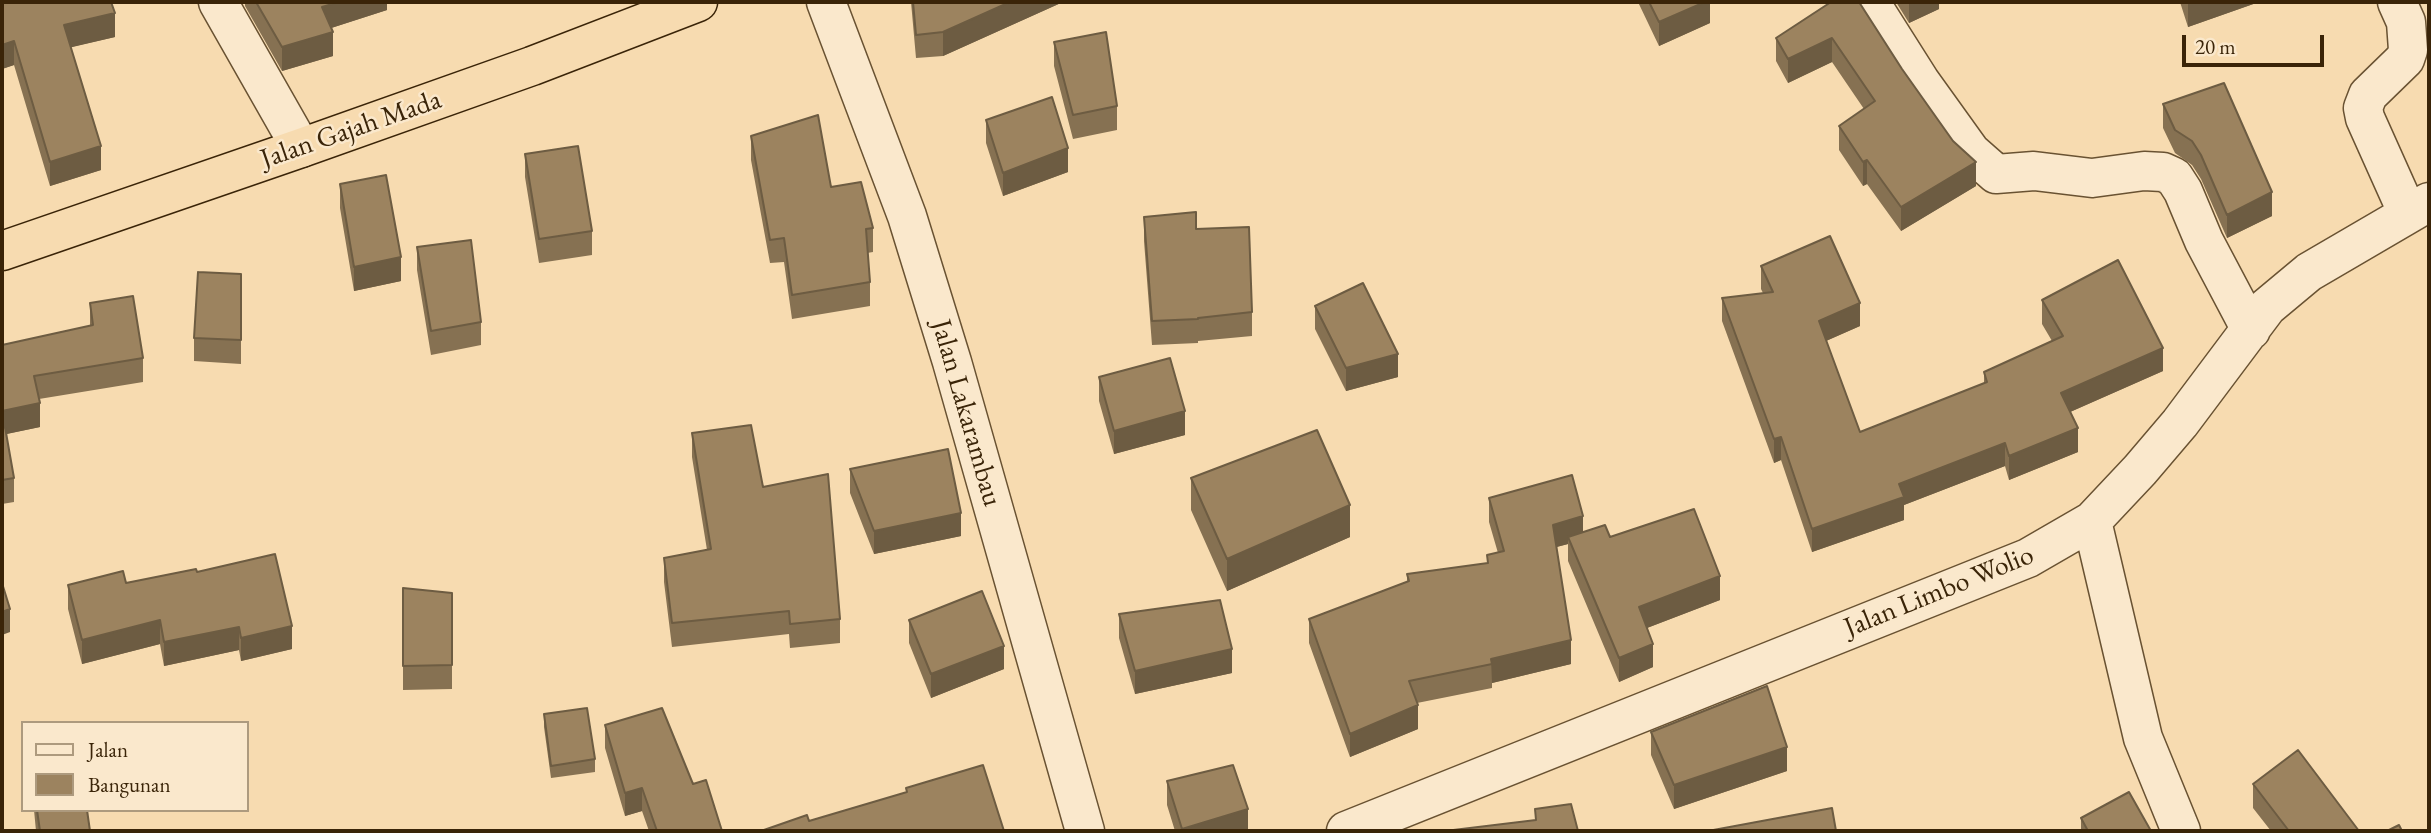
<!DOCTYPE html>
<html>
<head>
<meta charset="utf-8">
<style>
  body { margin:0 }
  #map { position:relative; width:2431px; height:833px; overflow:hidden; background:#f7dbb0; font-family:"EB Garamond",serif }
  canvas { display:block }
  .frame { position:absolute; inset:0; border:4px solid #3a2408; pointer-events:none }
  .legend { position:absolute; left:21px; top:721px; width:228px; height:91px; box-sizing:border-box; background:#fae8cc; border:2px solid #ad9a7e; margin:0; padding:9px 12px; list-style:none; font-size:21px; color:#3a2408 }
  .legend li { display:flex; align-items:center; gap:14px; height:35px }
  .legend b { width:35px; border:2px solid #ad9a7e }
  .scale { position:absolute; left:2182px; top:35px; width:142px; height:32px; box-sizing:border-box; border:4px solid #3a2408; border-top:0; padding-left:9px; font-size:21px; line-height:24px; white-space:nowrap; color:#3a2408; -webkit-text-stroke:5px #fae8cc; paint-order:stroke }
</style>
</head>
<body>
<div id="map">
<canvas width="2431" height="833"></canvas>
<div class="frame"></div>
<ul class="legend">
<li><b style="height:9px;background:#fae8cc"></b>Jalan</li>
<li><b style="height:19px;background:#9c835f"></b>Bangunan</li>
</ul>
<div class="scale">20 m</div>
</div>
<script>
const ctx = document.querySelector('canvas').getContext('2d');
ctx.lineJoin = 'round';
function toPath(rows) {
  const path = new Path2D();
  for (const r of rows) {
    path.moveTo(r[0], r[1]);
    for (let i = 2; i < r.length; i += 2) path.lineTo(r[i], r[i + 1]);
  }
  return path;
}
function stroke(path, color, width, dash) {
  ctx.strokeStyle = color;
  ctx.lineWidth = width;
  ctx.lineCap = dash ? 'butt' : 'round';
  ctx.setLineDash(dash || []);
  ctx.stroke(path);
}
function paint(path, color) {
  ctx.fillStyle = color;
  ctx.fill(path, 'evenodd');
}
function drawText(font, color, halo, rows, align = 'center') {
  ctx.font = font + ' "EB Garamond",serif';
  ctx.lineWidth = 5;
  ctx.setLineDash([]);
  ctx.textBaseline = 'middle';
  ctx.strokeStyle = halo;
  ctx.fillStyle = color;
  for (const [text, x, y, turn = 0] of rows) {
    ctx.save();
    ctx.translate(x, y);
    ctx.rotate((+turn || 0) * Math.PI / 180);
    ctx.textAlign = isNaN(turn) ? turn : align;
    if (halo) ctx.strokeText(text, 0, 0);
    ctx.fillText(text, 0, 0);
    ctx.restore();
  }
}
const minor = toPath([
  [218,2,301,148],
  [826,2,907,216,952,362,1085,831],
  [1870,2,1920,81,1971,152,1996,174,2034,171,2092,178,2144,171,2163,172,2174,177,2183,191,2204,241,2251,330],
  [2397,2,2406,22,2408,50,2405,59,2368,95,2363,108,2365,118,2408,214],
  [2092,521,2143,738,2181,831],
  [1346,831,2028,558,2092,521,2140,470,2180,423,2267,307,2309,272,2429,202]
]);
const highway = toPath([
  [2,251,301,148,532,66,698,2]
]);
stroke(minor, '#695232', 41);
stroke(highway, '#3a2408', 41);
stroke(minor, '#fae8cc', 38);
stroke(highway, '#f7dbb0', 38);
paint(toPath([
  [2,2,115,37,71,47,101,170,50,186,14,65,2,69],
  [245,2,387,2,387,10,331,28,333,56,282,71,245,6],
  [911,2,1063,2,943,56,916,58],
  [1638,2,1710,2,1710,23,1659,46],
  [1831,2,1976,186,1901,231,1867,184,1863,186,1839,150,1839,126,1864,109,1832,62,1788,83,1776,61,1776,38],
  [1896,2,1939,2,1939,9,1909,23],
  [2180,2,2259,2,2188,27],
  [1054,42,1117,106,1117,130,1073,139,1054,66],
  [2163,104,2272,216,2227,238,2201,179,2192,165,2175,153,2163,128],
  [986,120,1068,172,1003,196,986,143],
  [751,136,873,228,873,252,867,253,870,282,870,306,792,319,784,262,770,263,751,160],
  [525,154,592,231,592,255,539,263,525,177],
  [340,184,401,281,354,291,340,208],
  [1144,217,1196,229,1252,312,1252,336,1198,341,1198,343,1152,345,1144,241],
  [417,247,481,322,481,345,431,355,417,270],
  [1761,266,1860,326,1826,341,1860,432,1984,383,1984,372,2052,341,2042,324,2042,300,2163,371,2070,412,2078,452,2009,480,2005,466,1904,505,1904,520,1812,552,1781,460,1774,463,1722,321,1722,298,1763,293,1761,289],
  [241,274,241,364,194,361,194,338],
  [90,303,143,358,143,382,39,399,40,427,6,434,14,478,14,502,2,504,2,345,90,326],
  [1315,306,1398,377,1346,391,1315,329],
  [1099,377,1185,435,1114,454,1099,401],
  [692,433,763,487,840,619,840,643,790,648,789,634,672,647,664,582,664,558,707,550,692,457],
  [850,469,961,536,874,554,850,493],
  [1191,478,1350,537,1227,591,1191,510],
  [1489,498,1583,532,1610,537,1720,600,1647,628,1653,667,1619,682,1568,561,1568,544,1556,547,1571,664,1492,683,1492,688,1417,703,1418,729,1350,757,1309,643,1309,619,1407,582,1407,574,1487,563,1487,555,1498,553,1489,522],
  [197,572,292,649,241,661,239,650,164,666,160,644,82,664,68,609,68,585,126,583],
  [403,588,452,593,452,689,403,690],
  [1119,614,1232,673,1135,694,1119,638],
  [909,620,1004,669,931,698,909,643],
  [544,714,595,759,595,772,551,778,544,727],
  [605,725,693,784,722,831,649,831,642,811,625,816,605,748],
  [1651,732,1787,771,1674,809,1651,755],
  [1167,781,1248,831,1175,831,1167,805],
  [2253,784,2359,831,2271,831,2253,808],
  [34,810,87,810,90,831,36,831],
  [2081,818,2151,831,2081,831]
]), '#867152');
paint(toPath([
  [339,2,387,2,387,10,322,31,322,7],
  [1010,2,1063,2,943,56,943,32],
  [1705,2,1710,2,1710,23,1659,46,1659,22],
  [1909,2,1939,2,1939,9,1909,23],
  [2191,2,2259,2,2188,27,2188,3],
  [115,13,115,37,64,49,64,25],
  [333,32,333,56,282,71,282,47],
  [1832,38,1832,62,1788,83,1788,59],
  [14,41,14,65,2,69,2,45],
  [101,146,101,170,50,186,50,162],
  [1068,148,1068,172,1003,196,1003,173],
  [1867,160,1867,184,1863,186,1863,162],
  [1976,162,1976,186,1901,231,1901,207],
  [2272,192,2272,216,2227,238,2227,215],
  [401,257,401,281,354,291,354,267],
  [1860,303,1860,326,1819,344,1819,321],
  [2163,348,2163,371,2061,416,2061,393],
  [1398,354,1398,377,1346,391,1346,368],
  [40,403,40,427,2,435,2,411],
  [1185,411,1185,435,1114,454,1114,431],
  [2078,428,2078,452,2009,480,2009,456],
  [1781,437,1781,460,1774,463,1774,439],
  [2005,443,2005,466,1904,505,1904,520,1812,552,1812,529,1899,484],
  [1350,505,1350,537,1227,591,1227,559],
  [961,513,961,536,874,554,874,531],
  [1583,516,1583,540,1568,537,1568,544,1553,548,1553,525],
  [1720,576,1720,600,1639,631,1639,607],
  [10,609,10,632,2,635,2,612],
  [160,620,160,644,82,664,82,640],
  [292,626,292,649,241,661,241,638],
  [239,627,239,650,164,666,164,642],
  [1571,640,1571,664,1492,683,1491,659],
  [1653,644,1653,667,1619,682,1619,658],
  [1004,646,1004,669,931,698,931,674],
  [1232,649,1232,673,1135,694,1135,671],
  [1418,705,1418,729,1350,757,1350,734],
  [1787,747,1787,771,1674,809,1674,785],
  [642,788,642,811,625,816,625,793],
  [1248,809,1248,831,1182,831,1182,829]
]), '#6d5c42');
const building = toPath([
  [2,2,111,2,115,13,64,25,101,146,50,162,14,41,2,45,2,2],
  [256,2,339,2,322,7,333,32,282,47,256,2],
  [913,2,1010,2,943,32,916,35,913,2],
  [1649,2,1705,2,1659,22,1649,2],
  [1831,2,1859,2,1902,69,1953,141,1976,162,1901,207,1867,160,1863,162,1839,126,1875,101,1832,38,1788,59,1776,38,1831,2],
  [1106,32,1117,106,1073,115,1054,42,1106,32],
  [2224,83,2272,192,2227,215,2201,155,2192,141,2175,130,2163,104,2224,83],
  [1052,97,1068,148,1003,173,986,120,1052,97],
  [818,115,831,187,861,182,873,228,866,229,870,282,792,295,784,238,770,240,751,136,818,115],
  [578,146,592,231,539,239,525,154,578,146],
  [386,175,401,257,354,267,340,184,386,175],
  [1196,212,1196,229,1249,227,1252,312,1198,318,1198,319,1152,321,1144,217,1196,212],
  [1830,236,1860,303,1819,321,1860,432,1987,382,1984,372,2063,336,2042,300,2118,260,2163,348,2061,393,2078,428,2009,456,2005,443,1899,484,1904,497,1812,529,1781,437,1774,439,1722,298,1773,292,1761,266,1830,236],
  [471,240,481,322,431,331,417,247,471,240],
  [198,272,241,274,241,340,194,338,198,272],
  [1363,283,1398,354,1346,368,1315,306,1363,283],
  [133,296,143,358,34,376,40,403,2,411,2,345,93,325,90,303,133,296],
  [1170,358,1185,411,1114,431,1099,377,1170,358],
  [751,425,763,487,828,474,840,619,790,624,789,611,672,623,664,558,711,549,692,433,751,425],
  [5,427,14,478,2,480,2,428,5,427],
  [1317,430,1350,505,1227,559,1191,478,1317,430],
  [948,449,961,513,874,531,850,469,948,449],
  [1572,475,1583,516,1553,525,1571,640,1491,659,1492,664,1409,681,1418,705,1350,734,1309,619,1409,581,1407,574,1488,563,1487,555,1504,551,1489,498,1572,475],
  [1694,509,1720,576,1639,607,1653,644,1619,658,1568,537,1605,525,1610,537,1694,509],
  [275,554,292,626,241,638,239,627,164,642,160,620,82,640,68,585,123,571,126,583,196,569,197,572,275,554],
  [2,583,10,609,2,612,2,583],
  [403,588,452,593,452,665,403,666,403,588],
  [982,591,1004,646,931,674,909,620,982,591],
  [1220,600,1232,649,1135,671,1119,614,1220,600],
  [1767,686,1787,747,1674,785,1651,732,1767,686],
  [587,708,595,759,551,766,544,714,587,708],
  [662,708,693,784,706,780,722,831,657,831,642,788,625,793,605,725,662,708],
  [2298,750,2359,831,2289,831,2253,784,2298,750],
  [983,765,1004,831,761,831,807,815,809,821,907,792,906,788,983,765],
  [1233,765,1248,809,1182,829,1167,781,1233,765],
  [2129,792,2151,831,2088,831,2081,818,2129,792],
  [1571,804,1578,831,1445,831,1536,820,1535,809,1571,804],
  [1832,808,1836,831,1708,831,1832,808],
  [37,810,87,810,90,831,40,831,37,810],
  [2399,825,2402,831,2387,831,2399,825]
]);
paint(building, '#9c835f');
stroke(building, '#6d5c42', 2);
drawText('28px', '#3a2408', '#fae8cc', [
  ["Jalan Gajah Mada",351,130,-19],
  ["Jalan Lakarambau",966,413,74],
  ["Jalan Limbo Wolio",1939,592,-22]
]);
</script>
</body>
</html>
